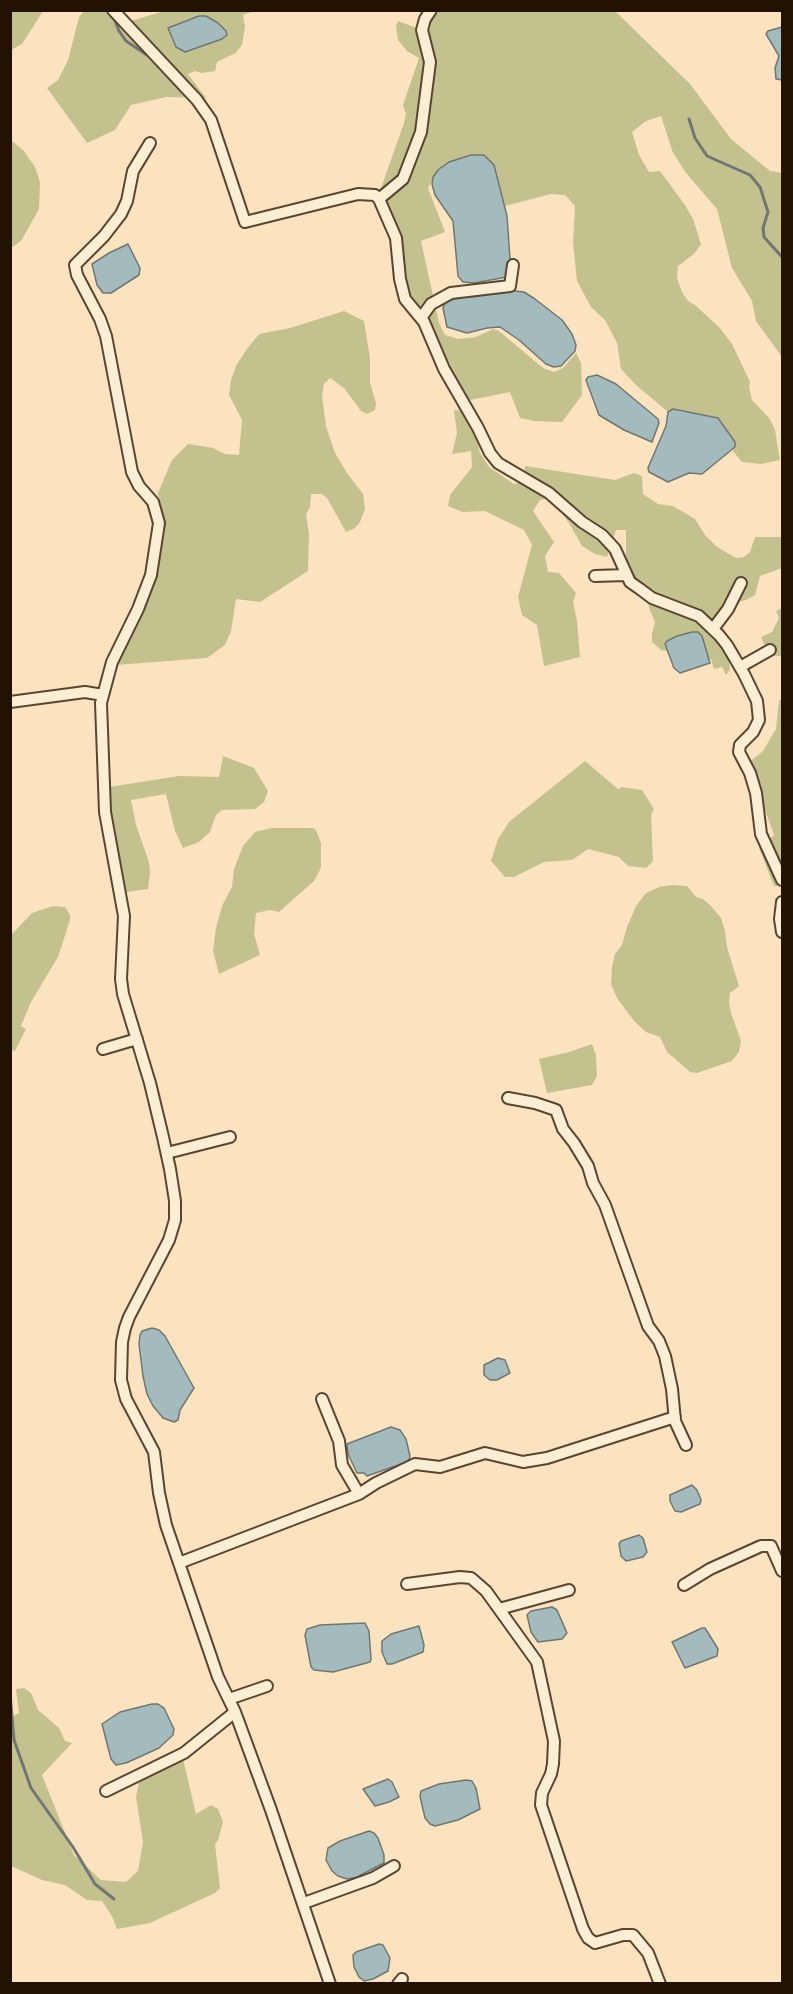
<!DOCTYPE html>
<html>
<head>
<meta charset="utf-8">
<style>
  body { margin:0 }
  #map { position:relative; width:793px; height:1994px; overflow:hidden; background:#fbe3bf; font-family:"IM FELL DW Pica",serif }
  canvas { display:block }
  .frame { position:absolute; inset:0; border:12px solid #231202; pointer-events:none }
</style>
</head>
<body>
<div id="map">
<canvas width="793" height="1994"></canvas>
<div class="frame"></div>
</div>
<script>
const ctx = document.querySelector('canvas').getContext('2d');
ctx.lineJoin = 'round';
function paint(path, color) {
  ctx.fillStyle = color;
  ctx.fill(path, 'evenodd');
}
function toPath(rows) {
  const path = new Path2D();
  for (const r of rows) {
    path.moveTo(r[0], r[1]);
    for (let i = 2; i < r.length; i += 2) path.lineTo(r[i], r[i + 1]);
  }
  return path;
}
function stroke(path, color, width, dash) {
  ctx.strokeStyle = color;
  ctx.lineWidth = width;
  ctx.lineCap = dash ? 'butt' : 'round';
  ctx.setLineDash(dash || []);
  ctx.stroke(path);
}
paint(toPath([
  [11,10,43,11,22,44,11,50],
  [435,10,607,10,616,12,690,84,731,139,770,171,782,173,782,357,756,321,752,301,732,268,717,209,686,173,673,153,661,116,646,121,632,132,639,155,649,172,660,171,685,205,693,219,701,244,694,254,678,266,677,278,682,292,688,301,695,305,720,328,732,344,750,382,749,387,752,400,770,419,775,430,780,460,761,464,742,462,733,451,735,442,718,418,671,410,668,412,636,385,621,369,617,343,605,320,591,307,577,281,573,243,575,206,565,195,551,194,505,206,494,165,432,181,428,188,445,232,421,241,439,323,445,335,458,339,476,337,493,329,499,331,543,368,554,372,563,368,576,353,581,363,582,395,562,422,534,421,520,418,510,392,465,401,434,343,427,316,408,297,381,188,404,123,406,114,403,105,419,58,407,51,398,40,396,26,398,21,414,27,425,28],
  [84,11,118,11,131,21,164,11,255,11,243,15,245,27,242,45,236,53,217,62,215,71,202,73,195,71,188,74,206,98,166,97,131,105,115,130,87,143,47,88,58,80,68,60,79,17],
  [11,140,24,151,35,167,40,182,39,209,21,241,11,248],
  [344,311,364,321,370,358,370,383,376,403,375,410,367,414,361,411,344,388,330,378,324,384,322,396,326,426,335,453,347,473,363,494,365,509,360,522,355,528,346,532,327,498,322,494,311,494,310,507,306,514,309,534,308,571,260,602,236,599,231,631,225,645,207,658,116,665,153,587,163,523,158,493,172,460,188,444,213,448,225,454,239,455,242,420,229,395,231,380,236,366,247,349,259,334,290,328],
  [454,410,463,411,477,438,480,453,489,467,514,484,523,482,525,466,615,480,634,473,642,476,643,494,658,504,673,506,695,519,705,535,717,547,736,558,744,557,750,552,755,537,782,537,782,568,760,576,755,595,746,600,728,604,716,622,728,652,730,670,726,675,722,667,714,669,711,659,665,644,667,651,661,650,652,642,652,634,655,622,650,610,644,588,632,579,626,566,626,530,616,530,607,557,595,554,582,546,569,523,551,498,540,500,533,511,554,542,545,556,548,572,559,573,576,593,573,602,577,621,580,657,544,666,537,625,522,615,518,597,532,545,524,530,485,511,463,512,448,506,450,495,472,467,471,451,452,454,457,433],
  [782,608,782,656,770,656,761,637,772,632,779,618,776,611],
  [779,700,782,700,782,886,774,886,759,848,774,835,748,763,763,751,776,729],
  [223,756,254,768,268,791,264,802,255,809,222,810,216,815,210,832,199,842,183,848,175,831,166,794,131,800,136,825,149,862,150,873,148,889,126,892,123,885,109,804,109,787,179,776,219,777],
  [585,761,618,789,622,787,642,790,654,809,651,815,653,861,646,868,628,866,619,857,588,849,572,860,544,862,514,877,505,877,491,861,498,839,509,822],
  [272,828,313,828,316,830,321,843,321,868,314,881,279,912,270,910,256,913,254,934,260,955,219,974,213,951,216,928,222,906,232,887,234,869,243,846,255,832],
  [673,885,687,886,696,897,703,899,711,906,721,918,725,931,727,947,739,986,730,993,729,1002,731,1013,741,1041,739,1052,732,1061,697,1073,690,1072,667,1052,660,1037,646,1032,634,1021,617,998,611,984,612,967,615,954,622,945,627,927,636,906,646,893,659,887],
  [53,906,65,907,70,915,70,920,58,957,31,1002,21,1026,26,1029,15,1051,11,1050,11,935,32,913],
  [592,1044,596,1055,597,1076,592,1085,547,1093,539,1059,569,1052],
  [24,1688,31,1693,38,1710,59,1728,65,1741,72,1743,42,1775,74,1855,101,1880,126,1882,138,1871,143,1842,136,1797,140,1778,183,1759,196,1814,211,1805,218,1809,223,1822,218,1840,215,1844,220,1888,215,1893,150,1923,117,1929,112,1916,102,1901,87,1900,65,1885,42,1880,11,1866,10,1718,19,1713,16,1689]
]), '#c3c28f');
const water = toPath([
  [199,16,206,16,218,23,226,31,227,35,222,39,185,52,176,47,168,28,199,16],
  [782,27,782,80,776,79,775,68,779,56,766,34,768,31,782,27],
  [471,155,484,155,494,165,507,216,510,259,510,273,507,277,474,283,463,282,458,276,453,221,435,195,432,184,433,177,438,170,449,162,471,155],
  [128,244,140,268,139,275,111,293,103,293,97,285,92,264,109,253,128,244],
  [507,290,524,292,535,299,562,320,572,334,576,345,575,351,561,366,554,367,546,364,519,340,500,327,487,328,467,333,447,327,443,308,445,302,452,298,507,290],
  [597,375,616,384,658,419,659,423,652,442,624,430,599,415,586,380,588,377,597,375],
  [673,409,718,418,735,442,735,447,702,474,689,473,668,482,649,472,648,468,666,426,668,412,673,409],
  [692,632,698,632,702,636,710,663,680,673,674,668,665,644,667,641,677,636,692,632],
  [152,1328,159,1330,165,1336,194,1388,180,1410,178,1420,174,1422,163,1418,153,1406,147,1394,143,1376,139,1344,140,1335,142,1331,152,1328],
  [498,1358,505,1360,510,1373,497,1380,490,1380,484,1375,484,1365,498,1358],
  [391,1427,400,1430,406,1439,410,1456,409,1460,404,1463,367,1476,364,1473,357,1473,348,1454,347,1444,391,1427],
  [692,1485,697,1490,701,1500,700,1504,681,1512,675,1511,670,1501,670,1495,692,1485],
  [639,1535,643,1538,647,1552,643,1557,626,1561,621,1556,619,1544,621,1541,639,1535],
  [552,1607,557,1610,567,1633,562,1639,538,1642,531,1632,527,1615,531,1611,552,1607],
  [365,1623,369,1631,371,1659,370,1662,333,1672,314,1670,311,1667,305,1635,307,1629,320,1625,365,1623],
  [419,1626,424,1645,423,1652,392,1664,387,1664,382,1652,382,1641,391,1634,419,1626],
  [702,1628,705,1628,718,1649,717,1656,685,1668,672,1642,702,1628],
  [152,1704,158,1704,164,1708,174,1729,173,1735,159,1748,126,1763,116,1765,111,1759,102,1724,120,1712,152,1704],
  [388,1779,392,1782,399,1797,389,1802,375,1806,363,1789,388,1779],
  [466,1780,472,1781,476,1788,480,1809,458,1820,435,1826,430,1824,425,1818,420,1796,421,1791,439,1784,466,1780],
  [369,1831,374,1833,378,1838,384,1855,384,1863,357,1877,347,1879,338,1876,332,1871,326,1860,328,1848,340,1841,369,1831],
  [379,1944,383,1945,390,1958,388,1971,373,1979,364,1981,359,1977,354,1967,353,1955,356,1952,379,1944]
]);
paint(water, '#a3bbbc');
stroke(water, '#707772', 1.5);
stroke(toPath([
  [114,18,119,31,126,41,150,57],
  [689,119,695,138,707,156,750,175,760,187,768,212,763,228,764,237,782,257],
  [10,1694,14,1740,31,1788,73,1847,95,1884,114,1899]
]), '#707772', 3);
const street = toPath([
  [113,10,197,100,211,120,245,222,358,194,375,195,379,199],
  [431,10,425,19,422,30,430,62,421,132,403,179,379,199,396,238,400,279,405,299,424,322,444,369,478,428,490,453,498,463,549,493,582,522,602,535,615,549,630,582,640,589,652,598,699,616,719,635,727,645,744,674,757,701,759,720,753,732,740,745,739,752,750,773,756,793,761,834,782,880],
  [150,143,133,171,127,201,121,214,104,236,75,265,77,275,100,319,106,336,132,472,139,486,153,502,159,523,151,575,138,609,112,662,101,703,105,812,124,916,121,979,123,994,150,1083,163,1137,170,1169,175,1201,175,1220,169,1240,129,1317,125,1328,122,1342,121,1380,126,1399,154,1452,159,1493,166,1525,218,1677,235,1712,271,1810,330,1984],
  [421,318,431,304,451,293,510,286,513,265],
  [595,576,626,575],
  [713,629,728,609,741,583],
  [740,667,770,650],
  [10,702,85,692,103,695],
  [782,902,780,919,782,932],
  [103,1049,137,1039],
  [508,1098,535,1103,556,1110,563,1129,574,1143,588,1166,593,1183,605,1205,648,1326,659,1341,665,1356,672,1389,675,1421,686,1445],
  [167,1153,230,1137],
  [322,1399,339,1441,342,1465,359,1494],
  [179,1563,359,1494,376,1483,415,1464,440,1467,485,1453,523,1462,547,1458,675,1417],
  [407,1584,460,1577,471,1578,486,1591,537,1662,554,1741,553,1764,551,1774,542,1793,541,1805,583,1929,588,1938,595,1943,623,1935,633,1935,648,1953,660,1984],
  [684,1585,710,1569,761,1546,771,1546,782,1571],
  [499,1609,569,1590],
  [229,1699,267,1686],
  [106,1791,184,1753,235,1712],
  [304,1903,373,1878,394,1866],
  [398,1984,402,1979]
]);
stroke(street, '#594631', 14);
stroke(street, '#fcedd5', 10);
</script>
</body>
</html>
